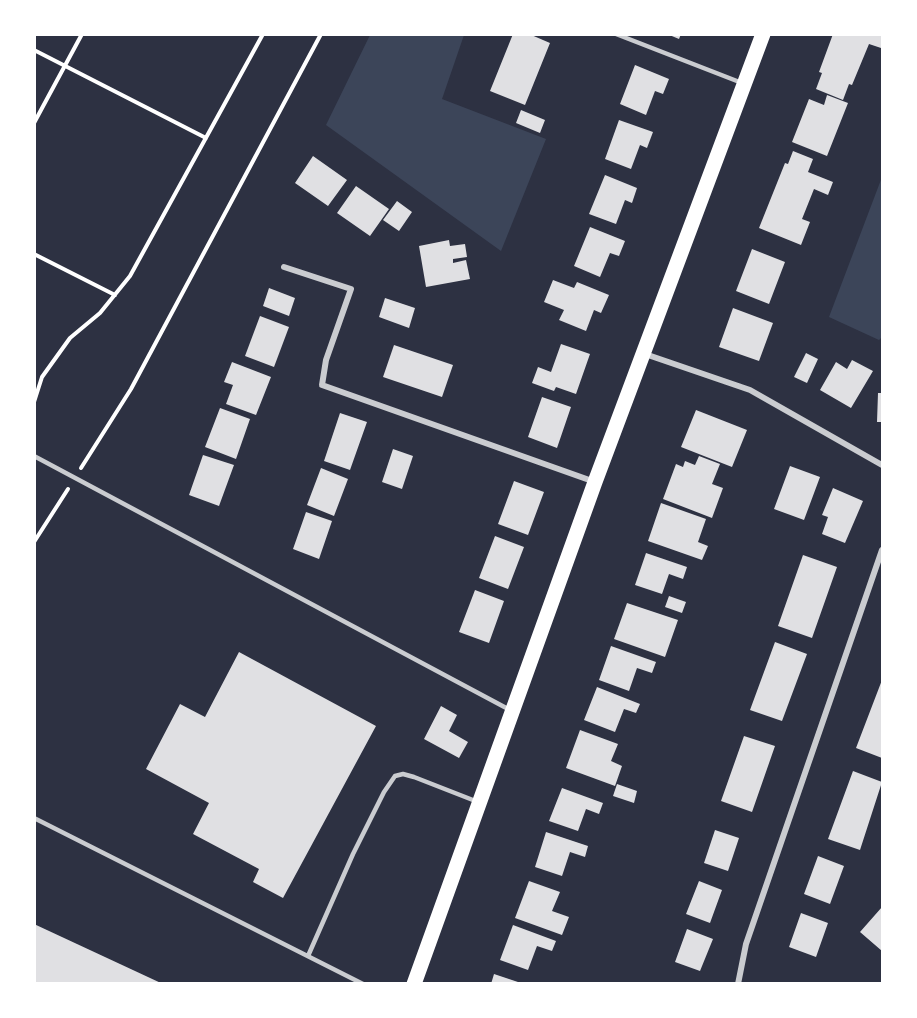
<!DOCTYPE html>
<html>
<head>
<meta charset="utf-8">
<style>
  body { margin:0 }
  #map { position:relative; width:917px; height:1018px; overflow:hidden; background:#2d3142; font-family:"Alegreya Sans",sans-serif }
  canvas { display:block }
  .frame { position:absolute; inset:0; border:36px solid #fff; pointer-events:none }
</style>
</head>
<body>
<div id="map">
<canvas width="917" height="1018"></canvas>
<div class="frame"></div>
</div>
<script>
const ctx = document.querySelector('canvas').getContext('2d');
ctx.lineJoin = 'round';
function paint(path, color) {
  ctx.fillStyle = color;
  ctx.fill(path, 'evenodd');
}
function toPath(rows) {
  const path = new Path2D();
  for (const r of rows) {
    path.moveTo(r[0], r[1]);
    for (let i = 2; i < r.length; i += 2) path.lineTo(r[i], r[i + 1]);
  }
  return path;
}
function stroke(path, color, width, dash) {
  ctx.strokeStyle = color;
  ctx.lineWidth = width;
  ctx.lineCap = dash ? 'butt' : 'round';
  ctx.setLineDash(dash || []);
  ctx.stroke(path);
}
paint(toPath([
  [370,35,464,35,442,99,546,139,501,251,326,125],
  [882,177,882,337,879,340,829,317]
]), '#3c4559');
paint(toPath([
  [513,34,529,34,550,43,525,105,490,91],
  [667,34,681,34,679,39],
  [833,34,882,34,881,48,869,44,852,85,849,84,843,100,816,89,822,73,819,72],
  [635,65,669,79,663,94,655,91,646,115,620,104],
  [827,95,848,103,827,156,792,142,809,99,824,105],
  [521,110,545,120,540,133,516,123],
  [619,120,653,132,647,148,640,145,631,169,605,159],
  [793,151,813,159,808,172,833,182,828,195,814,189,802,219,810,222,801,245,759,228,785,163,788,164],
  [313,156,347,180,328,206,295,183],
  [605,175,637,188,632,203,625,200,616,224,589,214],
  [356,186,389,209,370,236,337,213],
  [397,201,412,212,399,231,383,220],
  [590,227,625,241,619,256,610,253,600,277,574,266],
  [449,240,450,246,465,244,467,257,453,259,453,263,466,260,470,279,426,287,419,246],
  [752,249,785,262,769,304,736,291],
  [553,280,574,288,577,282,609,295,601,313,594,310,586,331,559,320,564,310,544,302],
  [269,288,295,298,289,316,263,306],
  [385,298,415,308,409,328,379,317],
  [733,308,773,323,759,361,719,347],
  [260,316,289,327,274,367,245,356],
  [561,344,590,354,576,394,556,387,554,391,532,383,538,367,551,372],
  [394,345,453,365,442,397,383,377],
  [806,353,818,359,807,383,794,377],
  [852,360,873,371,851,408,820,390,836,362,847,369],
  [232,362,271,377,256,415,226,404,233,385,224,382],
  [878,393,882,393,882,422,877,422],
  [542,397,571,407,557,448,528,437],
  [220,408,250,419,236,459,205,447],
  [696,410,747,430,732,467,681,447],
  [340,413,367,422,350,470,324,461],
  [393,449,413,456,402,489,382,482],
  [203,455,234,465,219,506,189,495],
  [699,456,720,464,712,484,723,488,712,518,663,499,676,464,683,467,685,461,695,465],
  [790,466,820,477,804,520,774,509],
  [321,468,348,479,334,516,307,505],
  [514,481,544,492,528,535,498,524],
  [833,488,863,501,845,543,822,534,828,517,822,515],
  [661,503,706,519,698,542,708,546,702,560,648,541],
  [306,512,332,521,319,559,293,549],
  [495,536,524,547,508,589,479,578],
  [646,553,687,567,683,579,669,574,662,594,635,585],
  [803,555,837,567,812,638,778,626],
  [475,590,504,601,489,643,459,632],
  [669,596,686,602,682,613,665,607],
  [627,603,678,620,665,657,614,639],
  [775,642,807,654,782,721,750,710],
  [611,646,656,662,652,673,637,668,629,691,599,680],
  [239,652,376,726,283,898,253,882,259,869,193,834,209,803,146,769,180,704,205,717],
  [882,680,882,758,856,748],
  [597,687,640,704,636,713,624,709,615,732,584,720],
  [441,706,457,715,449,731,468,742,459,758,424,739],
  [580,730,618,744,611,761,622,766,615,786,566,768],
  [744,736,775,746,752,812,721,801],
  [853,771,882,782,860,850,828,839],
  [617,784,637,791,634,803,613,796],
  [562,788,603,803,599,814,586,809,578,831,549,821],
  [715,830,739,838,728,871,704,863],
  [546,832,588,846,585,857,570,852,562,876,535,867],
  [818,856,844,866,830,904,804,894],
  [529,881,560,892,552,911,569,917,562,935,515,918],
  [699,881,722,890,710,923,686,914],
  [882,907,882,951,860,932],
  [801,913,828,923,816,957,789,947],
  [34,924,163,984,34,984],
  [513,925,556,941,552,951,537,946,528,970,500,960],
  [687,929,713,939,700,971,675,962],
  [494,974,521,983,521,984,491,984]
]), '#e0e0e3');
stroke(toPath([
  [34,50,206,138],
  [34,123,82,34],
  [34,254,115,295],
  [34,402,42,377,70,338,100,313,130,276,263,34],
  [81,468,131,389,321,34],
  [34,542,68,489]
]), '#fff', 4);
stroke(toPath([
  [616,34,742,83],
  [34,456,510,710],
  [34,818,363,984],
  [308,956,353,854,384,792,395,776,403,774,414,777,478,802]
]), '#caccd0', 4.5);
stroke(toPath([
  [284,267,351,289,326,360,322,385,595,482],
  [645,354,750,390,882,465],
  [738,984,746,944,882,550]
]), '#caccd0', 6);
stroke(toPath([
  [414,984,595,482,763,34]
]), '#fff', 15);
</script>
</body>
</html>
